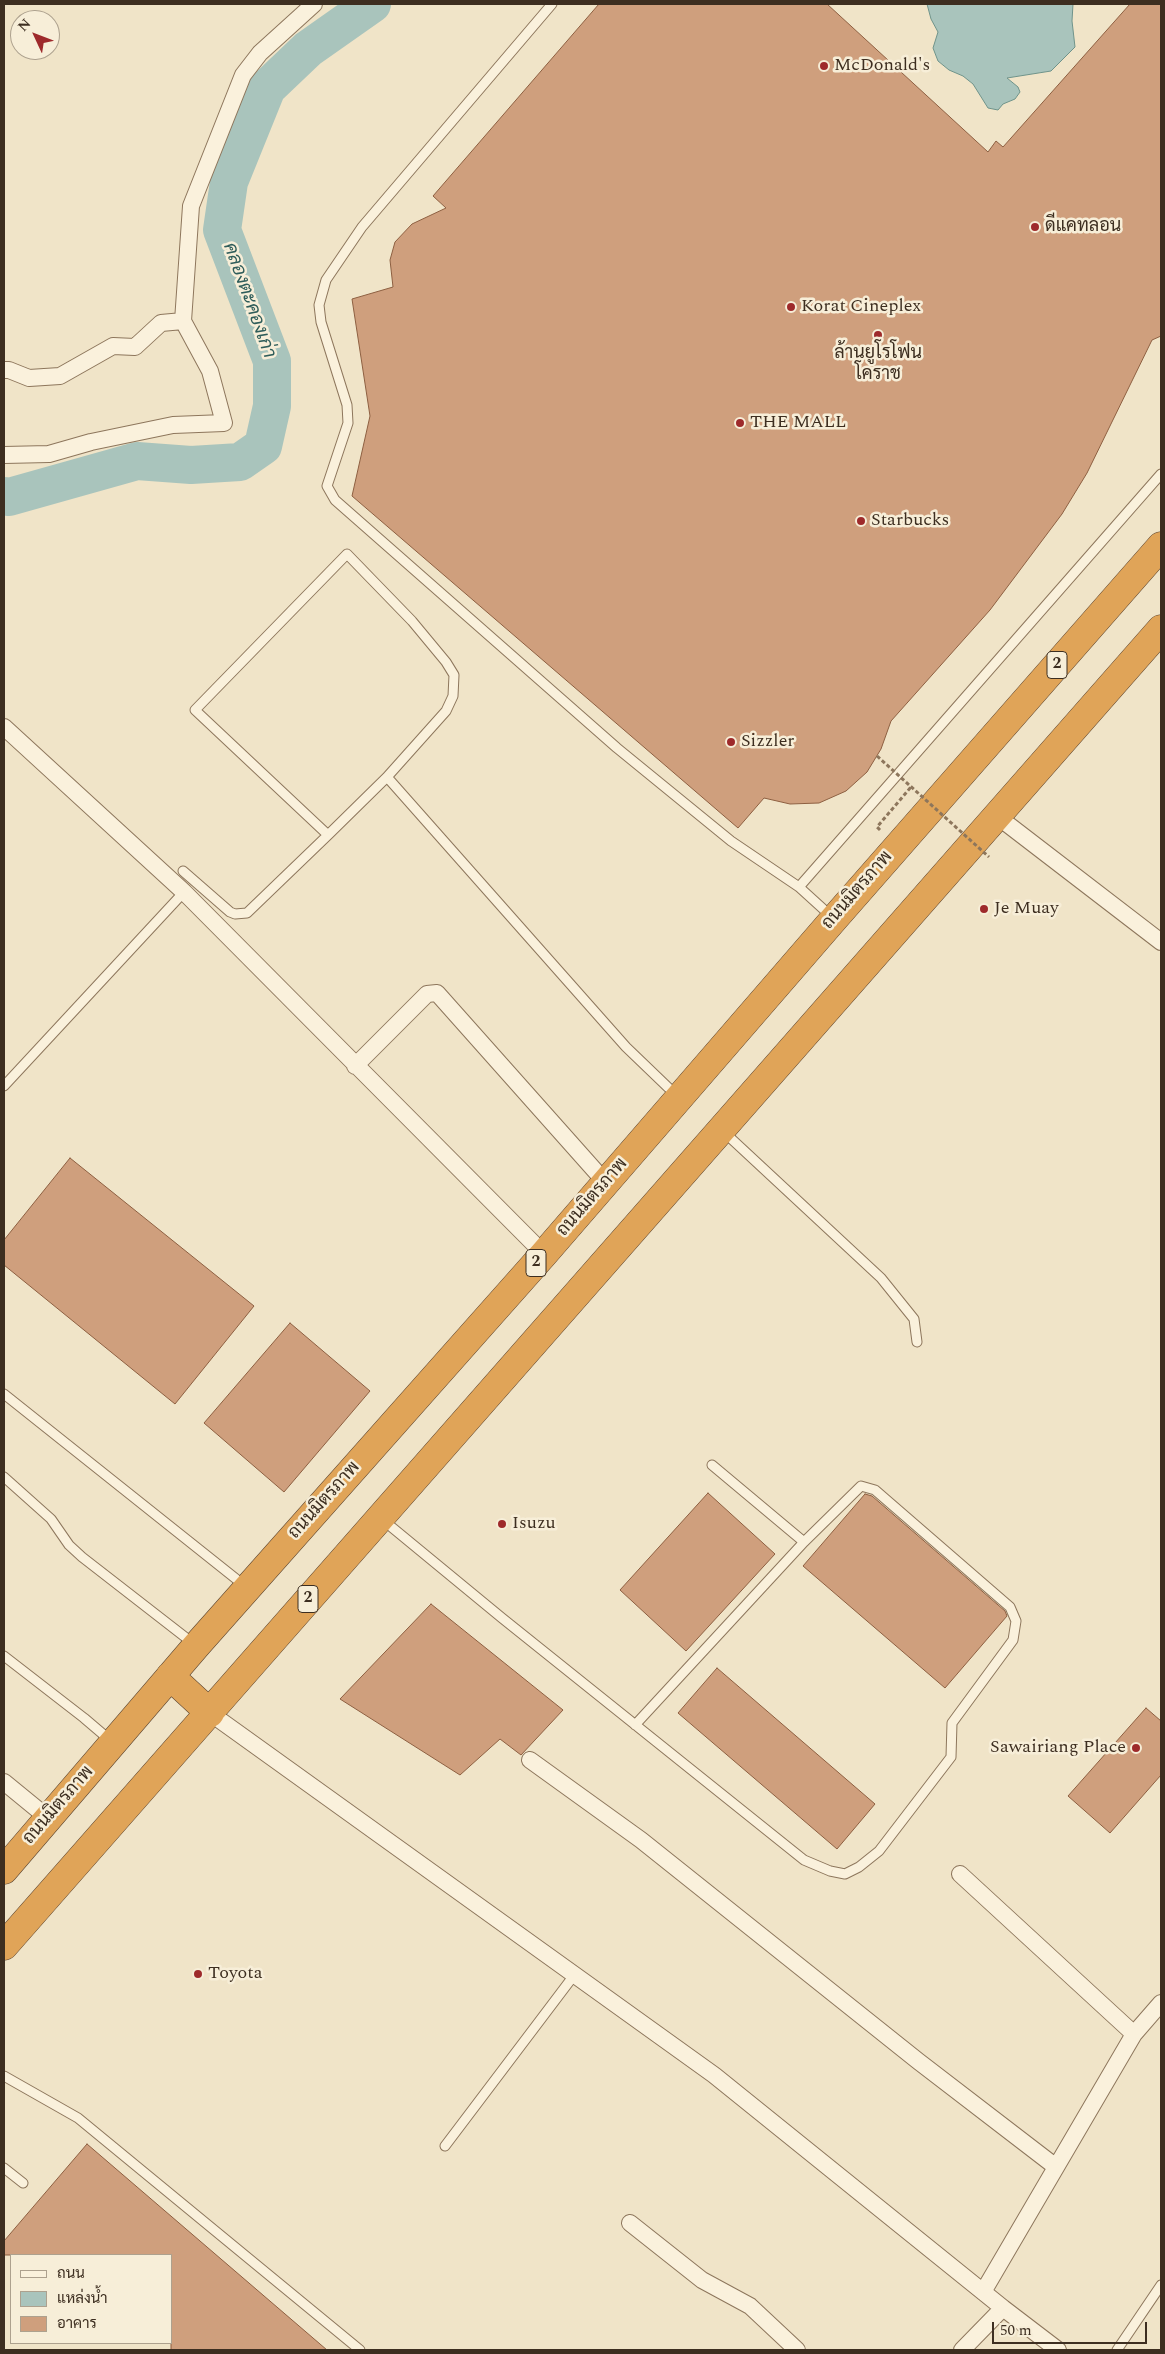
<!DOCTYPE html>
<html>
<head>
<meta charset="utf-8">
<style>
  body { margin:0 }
  #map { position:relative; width:1165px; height:2354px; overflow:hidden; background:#f0e4c8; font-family:Spectral,Sarabun,serif }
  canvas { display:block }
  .frame { position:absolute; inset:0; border:5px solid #3d2e20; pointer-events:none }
  .legend { position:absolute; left:10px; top:2254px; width:162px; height:90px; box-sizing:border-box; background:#f7eed8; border:1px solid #ada18e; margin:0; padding:6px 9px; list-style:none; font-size:15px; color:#3d2e20 }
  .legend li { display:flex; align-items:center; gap:10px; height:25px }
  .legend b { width:25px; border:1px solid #ada18e }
  .north { position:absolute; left:10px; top:10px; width:50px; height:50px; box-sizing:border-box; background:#f7eed8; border:1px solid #ada18e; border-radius:50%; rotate:313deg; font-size:14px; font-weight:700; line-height:20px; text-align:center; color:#3d2e20 }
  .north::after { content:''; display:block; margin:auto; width:18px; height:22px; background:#9e2a2b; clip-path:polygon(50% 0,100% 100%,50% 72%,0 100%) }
  .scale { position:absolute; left:992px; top:2322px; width:155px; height:22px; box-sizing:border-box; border:2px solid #3d2e20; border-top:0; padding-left:6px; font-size:15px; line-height:18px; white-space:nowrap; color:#3d2e20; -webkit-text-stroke:4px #f7eed8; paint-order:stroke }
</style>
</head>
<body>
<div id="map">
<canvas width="1165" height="2354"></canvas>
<div class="frame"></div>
<ul class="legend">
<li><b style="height:6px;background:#faf1dc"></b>ถนน</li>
<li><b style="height:14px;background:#a9c4bc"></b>แหล่งน้ำ</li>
<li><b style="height:14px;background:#cf9f7d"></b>อาคาร</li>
</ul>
<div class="north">N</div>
<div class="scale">50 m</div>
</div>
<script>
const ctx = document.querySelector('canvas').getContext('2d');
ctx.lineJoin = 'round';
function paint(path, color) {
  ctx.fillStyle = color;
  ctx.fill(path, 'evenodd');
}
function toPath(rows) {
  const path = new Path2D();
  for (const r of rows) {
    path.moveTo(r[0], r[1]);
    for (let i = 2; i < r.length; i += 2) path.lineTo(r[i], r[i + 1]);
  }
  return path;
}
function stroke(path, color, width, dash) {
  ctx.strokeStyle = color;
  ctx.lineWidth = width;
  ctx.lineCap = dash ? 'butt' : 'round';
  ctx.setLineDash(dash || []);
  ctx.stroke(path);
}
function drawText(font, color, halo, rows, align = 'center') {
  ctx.font = font + ' Spectral,Sarabun,serif';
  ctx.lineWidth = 5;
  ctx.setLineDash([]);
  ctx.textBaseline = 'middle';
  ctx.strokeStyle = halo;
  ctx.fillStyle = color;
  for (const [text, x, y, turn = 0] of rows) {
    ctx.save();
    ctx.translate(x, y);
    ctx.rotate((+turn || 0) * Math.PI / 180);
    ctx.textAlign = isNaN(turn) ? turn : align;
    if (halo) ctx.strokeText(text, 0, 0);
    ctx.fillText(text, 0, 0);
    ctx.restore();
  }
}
const water = toPath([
  [927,4,1073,4,1072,21,1075,47,1051,71,1007,78,1018,87,1020,92,1015,99,1003,104,998,110,988,108,973,84,963,76,949,70,938,61,933,48,938,32,931,19,927,4]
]);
paint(water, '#a9c4bc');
stroke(water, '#6f938a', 1);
stroke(toPath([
  [4,496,9,497,137,461,191,465,240,462,263,446,272,406,272,361,222,230,229,182,267,88,308,49,372,4]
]), '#a9c4bc', 38);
const building = toPath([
  [599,4,827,4,988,152,996,141,1003,147,1130,4,1161,4,1161,336,1152,340,1087,473,1062,514,990,610,891,721,881,749,867,772,846,791,819,803,790,804,764,798,738,828,352,496,370,416,352,299,393,287,390,260,395,242,412,224,446,208,433,196,599,4],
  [70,1158,254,1306,175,1404,4,1265,4,1240,70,1158],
  [290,1323,370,1391,284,1492,204,1423,290,1323],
  [708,1493,775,1554,686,1651,620,1590,708,1493],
  [865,1494,872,1496,1005,1611,1007,1616,945,1688,803,1566,865,1494],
  [431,1604,563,1710,521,1755,500,1739,460,1775,340,1699,431,1604],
  [717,1668,875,1804,837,1849,678,1713,717,1668],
  [1146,1708,1161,1721,1161,1775,1110,1833,1068,1796,1146,1708],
  [87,2144,327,2350,171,2350,171,2255,4,2255,4,2241,87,2144]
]);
paint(building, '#cf9f7d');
stroke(building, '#8d5f41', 1);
const lane = toPath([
  [552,4,362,227,326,280,319,305,321,322,347,405,348,423,327,486,335,500,617,748,731,841,799,887,832,917],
  [387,777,446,711,453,696,454,675,446,662,412,621,347,554,195,710,328,835,387,777,626,1047,678,1097],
  [183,871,230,912,235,914,247,913,328,835],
  [799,887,1161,474],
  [4,1086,184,892],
  [724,1132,881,1278,914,1319,917,1342],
  [4,1394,245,1586],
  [4,1477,51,1519,69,1545,82,1557,194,1644],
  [383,1520,502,1618,804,1860,830,1871,845,1874,859,1867,879,1851,951,1757,952,1723,1013,1640,1016,1621,1010,1607,875,1490,861,1486,804,1542,712,1465],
  [4,1656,84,1718,111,1741],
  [635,1725,804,1542],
  [4,2076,78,2118,360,2350],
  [445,2146,575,1974],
  [4,2168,23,2183],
  [1117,2350,1161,2285]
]);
const street = toPath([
  [4,370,9,370,29,378,60,376,113,346,135,347,161,323,183,321],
  [4,455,49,454,91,442,173,425,224,423,210,371,183,321,191,206,243,75,260,53,314,4],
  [4,727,184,892,544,1254],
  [997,816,1161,942],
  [355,1066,427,994,437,993,606,1183],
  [210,1713,714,2075,1003,2308,1058,2350],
  [530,1760,641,1840,918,2061,1056,2167],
  [4,1782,48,1818],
  [960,1874,1134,2034],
  [630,2223,702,2280,750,2306,797,2350],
  [983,2292,1134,2034,1161,2003],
  [962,2350,1003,2308]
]);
const highway = toPath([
  [170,1676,210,1713],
  [4,1870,197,1645,544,1254,834,919,1161,546],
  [4,1946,1161,629]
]);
stroke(lane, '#8d765c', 11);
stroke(street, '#8d765c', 18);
stroke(highway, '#5b4430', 29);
stroke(toPath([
  [880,830,877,827,911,787]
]), '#8d765c', 3, [4, 2.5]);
stroke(lane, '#faf1dc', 9);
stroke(street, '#faf1dc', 16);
stroke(highway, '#e0a458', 28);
stroke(toPath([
  [877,756,989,857]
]), '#8d765c', 3, [4, 2.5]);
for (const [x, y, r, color] of [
  [824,66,5,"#9e2a2b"],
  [1035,227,5,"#9e2a2b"],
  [791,307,5,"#9e2a2b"],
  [878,335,5,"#9e2a2b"],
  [740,423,5,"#9e2a2b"],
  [861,521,5,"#9e2a2b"],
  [731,742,5,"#9e2a2b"],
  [984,909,5,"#9e2a2b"],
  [502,1524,5,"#9e2a2b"],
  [1136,1748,5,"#9e2a2b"],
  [198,1974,5,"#9e2a2b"]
]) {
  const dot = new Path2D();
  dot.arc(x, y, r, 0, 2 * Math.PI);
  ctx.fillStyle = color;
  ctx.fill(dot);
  stroke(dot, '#f7eed8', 2);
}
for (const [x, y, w] of [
  [1057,665,20],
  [536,1263,20],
  [308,1599,20]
]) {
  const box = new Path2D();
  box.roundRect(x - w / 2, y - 13.5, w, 27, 4);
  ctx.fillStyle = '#f7eed8';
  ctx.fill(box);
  stroke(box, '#3d2e20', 1);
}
drawText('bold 16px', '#3d2e20', null, [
  ["2",1057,665],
  ["2",536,1263],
  ["2",308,1599]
]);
drawText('18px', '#3d2e20', '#f7eed8', [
  ["McDonald's",834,66],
  ["ดีแคทลอน",1045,227],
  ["Korat Cineplex",801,307],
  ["ล้านยูโรโฟน",878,354,"center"],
  ["โคราช",878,375,"center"],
  ["THE MALL",750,423],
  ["Starbucks",871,521],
  ["Sizzler",741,742],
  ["Je Muay",994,909],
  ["Isuzu",512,1524],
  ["Sawairiang Place",1126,1748,"right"],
  ["Toyota",208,1974]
], 'left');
drawText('18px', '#3d2e20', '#f7eed8', [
  ["ถนนมิตรภาพ",858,891,-49],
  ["ถนนมิตรภาพ",593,1198,-49],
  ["ถนนมิตรภาพ",325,1501,-48],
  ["ถนนมิตรภาพ",59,1806,-49]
]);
drawText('italic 19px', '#2f5d5a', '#f7eed8', [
  ["คลองตะคองเก่า",248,301,70]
]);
</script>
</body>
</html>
